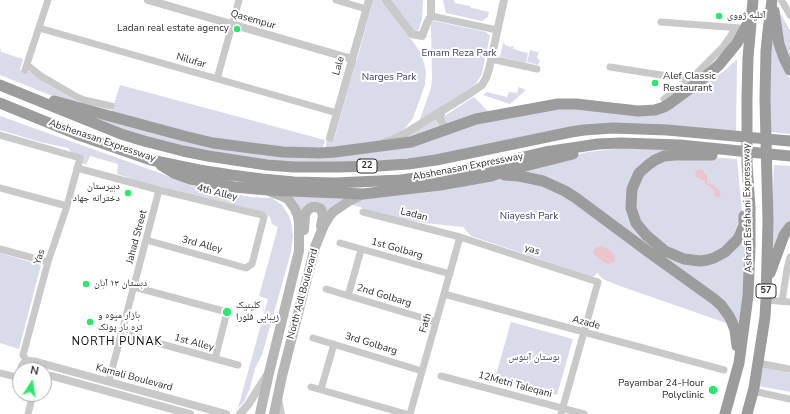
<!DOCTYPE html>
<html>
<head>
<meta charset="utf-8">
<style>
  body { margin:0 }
  #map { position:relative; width:790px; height:414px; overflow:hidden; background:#fff; font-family:"Nunito Sans",sans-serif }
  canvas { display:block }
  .north { position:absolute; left:12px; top:362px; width:40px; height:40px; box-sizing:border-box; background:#fff; border:1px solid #ababab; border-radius:50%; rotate:12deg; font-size:11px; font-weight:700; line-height:16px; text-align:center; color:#2c2c2c }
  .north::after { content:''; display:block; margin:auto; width:14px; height:18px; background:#28e969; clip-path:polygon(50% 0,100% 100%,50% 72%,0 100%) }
</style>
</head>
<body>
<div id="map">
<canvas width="790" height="414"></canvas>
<div class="north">N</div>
</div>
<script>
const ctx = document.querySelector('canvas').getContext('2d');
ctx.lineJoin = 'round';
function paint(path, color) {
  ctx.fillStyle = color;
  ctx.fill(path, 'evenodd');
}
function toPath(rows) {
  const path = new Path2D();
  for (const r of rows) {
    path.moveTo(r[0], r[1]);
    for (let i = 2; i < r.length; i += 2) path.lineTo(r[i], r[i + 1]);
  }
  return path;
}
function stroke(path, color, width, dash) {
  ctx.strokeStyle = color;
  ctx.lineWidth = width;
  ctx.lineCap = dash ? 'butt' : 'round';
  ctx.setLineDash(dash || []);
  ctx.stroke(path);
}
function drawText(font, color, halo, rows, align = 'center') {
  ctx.font = font + ' "Nunito Sans","Noto Naskh Arabic",sans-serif';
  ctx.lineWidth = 4;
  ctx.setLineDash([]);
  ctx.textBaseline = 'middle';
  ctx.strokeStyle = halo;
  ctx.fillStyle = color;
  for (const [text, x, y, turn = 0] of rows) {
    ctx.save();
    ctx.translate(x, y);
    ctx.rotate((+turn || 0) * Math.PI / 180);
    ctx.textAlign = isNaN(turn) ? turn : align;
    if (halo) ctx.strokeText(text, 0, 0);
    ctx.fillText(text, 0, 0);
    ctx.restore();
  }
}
paint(toPath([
  [373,0,383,0,421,53,424,63,426,72,425,85,413,118,402,132,381,142,325,151,327,139,334,140,353,71,354,62,357,60],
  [390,0,423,0,422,19,419,29,416,31,412,29],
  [443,0,454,0,455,3,470,6,470,7,472,8,489,12,488,17,482,21,446,13],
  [777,8,790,30,790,63,787,57],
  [772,19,785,72,790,79,790,134,770,132,769,101],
  [434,21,486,32,490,36,483,68,482,74,477,82,473,87,419,122,431,88,432,79,431,23],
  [503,43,505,44,505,45,511,47,512,46,514,46,513,49,516,49,516,51,516,50,528,53,526,63,500,57],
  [0,47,1,52,23,59,20,70,30,72,76,101,75,105,0,75],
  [530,50,537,52,539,51,537,57,538,59,540,60,538,65,527,62],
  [737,59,736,131,662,125,430,156,375,162,282,162,200,150,149,138,115,127,90,118,111,119,142,129,337,156,558,106,666,110,723,72,733,63],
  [120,85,325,140,322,151,220,141,111,113],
  [519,87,526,90,510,104,483,95,487,92,507,97,509,92,517,93],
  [474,97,481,104,489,113,448,125,443,117],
  [438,115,437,123,440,127,396,142],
  [0,116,157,172,189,185,250,197,272,198,282,205,289,216,292,226,293,237,291,252,262,355,255,368,250,388,244,402,238,408,268,299,259,296,278,227,272,224,270,217,263,212,141,182,117,174,118,164,90,156,86,165,82,163,78,156,72,153,68,148,40,142,0,130],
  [624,148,671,149,669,153,629,189,647,240,706,262,745,227,746,280,739,345,735,323,580,198,510,172,588,152],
  [695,156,737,159,742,211,742,223,726,248,700,258,666,248,636,218,637,181,659,160],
  [774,165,790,166,790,223,770,264],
  [506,178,552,187,710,298,732,325,620,286,603,279,597,273,593,277,471,236,463,227,425,223,391,217,350,204,363,199],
  [356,195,328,213,325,208,301,215,289,196],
  [0,253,41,265,19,349,0,343],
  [511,322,573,339,557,395,495,378],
  [763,366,790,373,790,392,759,386]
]), '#d9dbea');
paint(toPath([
  [700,169,704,171,704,173,707,175,708,183,713,185,721,192,719,197,716,197,714,194,715,193,711,187,705,184,705,181,696,177,695,172],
  [601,246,605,247,611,251,614,255,615,261,609,264,603,262,595,255,593,252,594,249,597,247]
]), '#ebc4cc');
stroke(toPath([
  [336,0,366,9],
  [782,1,790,15],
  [431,16,497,30],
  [661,22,740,28],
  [39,28,337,113],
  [491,59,537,69],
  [27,65,41,76,77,97,84,100,111,106],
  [610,67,693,80],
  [25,70,48,0],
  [217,79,239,0],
  [669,104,664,99,691,79,723,47,736,28],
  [0,135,80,158,67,206,48,262,23,355,27,361],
  [77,168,159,190,262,215,264,217,252,264,246,268,146,240],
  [0,188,67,206],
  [363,212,460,237,598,282,561,414],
  [340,243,450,274],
  [0,249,48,262],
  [134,287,227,312,215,359],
  [326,289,436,322],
  [444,294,724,370],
  [348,296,361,250],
  [766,300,790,302],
  [782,301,787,269,790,257],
  [121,333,238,365],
  [313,338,422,371],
  [758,363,790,369],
  [0,373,20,378],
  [441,376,584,414],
  [109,381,159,190],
  [311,387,406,414],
  [321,389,334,344],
  [753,391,790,399],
  [28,414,33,394],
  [410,414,460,237]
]), '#c9c9c9', 7);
stroke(toPath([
  [148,0,352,59],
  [386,0,412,34,422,36,427,23,431,16,431,0],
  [442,110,440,117,441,121,445,127,450,128],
  [330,138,369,0],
  [385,142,392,140,406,133,469,94,482,85,486,78,489,69,504,0],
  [37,362,226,414],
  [21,370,22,366,24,363,30,361,37,362,39,364,42,370],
  [44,377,52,376,190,414],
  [278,399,281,414],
  [240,414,248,405,267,375]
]), '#c9c9c9', 8);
stroke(toPath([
  [304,230,305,216,306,212,309,209,312,207,316,207,321,209,322,212,323,216,321,226],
  [260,414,269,373,299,251,299,224,298,216,295,209,288,199,282,196,271,192],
  [274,414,282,376,315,247,324,225,329,217,333,212,349,201,363,194]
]), '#b6b6b6', 10);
stroke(toPath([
  [774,11,779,44,784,58,790,70],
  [0,85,121,134,144,141,183,151,208,156,267,165,294,167,338,167,378,166,408,164,436,160,571,132,584,130,613,128,667,130,790,141],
  [54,101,184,136,213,143,251,148,283,152,320,153,335,152,411,142,476,119,558,104,576,104,638,111,655,110,664,107,669,104,700,81,719,65,737,43,752,16],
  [0,103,76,134,151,160,199,170,231,175,262,179,294,182,335,183,401,180,437,175,489,165,545,152,598,144,621,143,680,145,790,156],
  [712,155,675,155,664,156,655,160,648,165,639,173,632,189,631,208,636,223,646,235,665,251,684,259,700,261,707,260,714,258,725,252,737,240,740,235,744,225,744,216],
  [161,165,174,173,190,179,234,187,267,190,363,194,440,185,491,176,505,171,573,154],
  [504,175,519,176,543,181,565,191,576,198,650,253,714,299,721,305,729,316,732,322,735,330,737,346],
  [770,273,784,235,790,227],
  [725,414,739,363,748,296,750,247,750,207,747,164,747,99,748,58,753,0],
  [747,414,754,388,765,317,766,300,768,221,765,99,766,51,768,31,772,0]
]), '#9c9c9c', 11);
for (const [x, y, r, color] of [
  [719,16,4,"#28e969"],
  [237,29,4,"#28e969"],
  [655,83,4,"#28e969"],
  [128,193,4,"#28e969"],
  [86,284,4,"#28e969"],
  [227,312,5,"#28e969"],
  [90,322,4,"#28e969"],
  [713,390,5,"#28e969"]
]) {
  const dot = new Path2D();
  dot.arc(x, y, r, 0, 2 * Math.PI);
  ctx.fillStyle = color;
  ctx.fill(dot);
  stroke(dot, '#fff', 1.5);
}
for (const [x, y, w] of [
  [367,166,20],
  [766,291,20]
]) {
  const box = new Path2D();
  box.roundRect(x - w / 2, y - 7, w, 14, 3);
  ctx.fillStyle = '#fff';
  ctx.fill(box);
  stroke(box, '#2c2c2c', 1);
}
drawText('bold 9px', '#2c2c2c', null, [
  ["22",367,166],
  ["57",766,291]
]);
drawText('10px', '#2c2c2c', '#fff', [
  ["آتلیه ژووی",727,16],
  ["Ladan real estate agency",229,29,"right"],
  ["Alef Classic",663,77],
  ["Restaurant",663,89],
  ["دبیرستان",120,187,"right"],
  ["دخترانه جهاد",120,199,"right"],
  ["دبستان ۱۳ آبان",94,284],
  ["کلینیک",236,306],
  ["زیبایی فلورا",236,318],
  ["بازار ميوه و",98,316],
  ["تره بار پونک",98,328],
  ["Payambar 24-Hour",704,384,"right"],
  ["Polyclinic",704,396,"right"]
], 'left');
drawText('10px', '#2c2c2c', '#fff', [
  ["Qasempur",253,20,16],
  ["Nilufar",191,61,16],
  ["Lale",339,66,-75],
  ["Abshenasan Expressway",102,141,19],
  ["Abshenasan Expressway",468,167,-11],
  ["4th Alley",217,193,14],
  ["Ashrafi Esfahani Expressway",748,208,-91],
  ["Ladan",414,215,14],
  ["Jahad Street",137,237,-75],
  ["3rd Alley",202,245,15],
  ["1st Golbarg",397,249,16],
  ["yas",532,250,18],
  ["Yas",40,257,-73],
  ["North Adl Boulevard",303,294,-75],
  ["2nd Golbarg",384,296,17],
  ["Fath",426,323,-74],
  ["Azade",586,323,15],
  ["1st Alley",194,343,15],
  ["3rd Golbarg",371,344,17],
  ["Kamali Boulevard",134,378,15],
  ["12Metri Taleqani",515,385,15]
]);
drawText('10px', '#393c68', '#fff', [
  ["Emam Reza Park",459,54],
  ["Narges Park",389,78],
  ["Niayesh Park",529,217],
  ["بوستان آبنوس",534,358]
]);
ctx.letterSpacing = '1px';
drawText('11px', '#000', '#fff', [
  ["NORTH PUNAK",117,342]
]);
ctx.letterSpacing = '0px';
</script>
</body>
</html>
